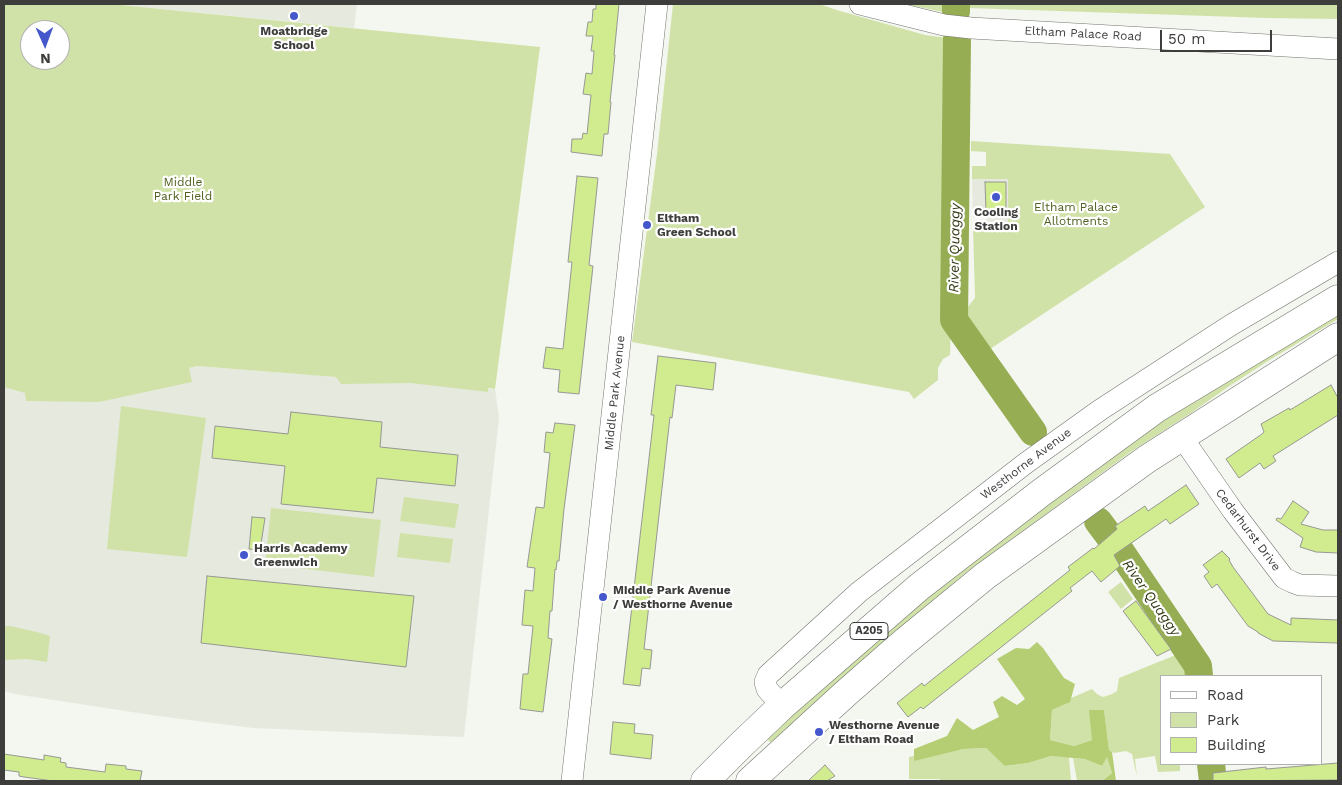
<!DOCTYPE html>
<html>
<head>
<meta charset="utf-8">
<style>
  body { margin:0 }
  #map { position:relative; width:1342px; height:785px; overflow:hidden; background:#f4f6f0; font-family:"Work Sans",sans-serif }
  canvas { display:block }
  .frame { position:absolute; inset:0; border:5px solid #3d3d3b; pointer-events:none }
  .legend { position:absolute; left:1160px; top:675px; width:162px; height:90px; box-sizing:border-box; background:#fff; border:1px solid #b1b1b1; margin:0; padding:6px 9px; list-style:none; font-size:15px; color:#3d3d3b }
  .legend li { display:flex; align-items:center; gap:10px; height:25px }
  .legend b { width:25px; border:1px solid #b1b1b1 }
  .north { position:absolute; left:20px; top:20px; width:50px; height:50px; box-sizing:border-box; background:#fff; border:1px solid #b1b1b1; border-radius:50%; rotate:178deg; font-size:14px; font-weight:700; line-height:20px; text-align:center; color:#3d3d3b }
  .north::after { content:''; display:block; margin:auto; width:18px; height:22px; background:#4457cb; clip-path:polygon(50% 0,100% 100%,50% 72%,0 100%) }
  .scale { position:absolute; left:1160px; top:30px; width:112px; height:22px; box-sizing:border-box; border:2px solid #3d3d3b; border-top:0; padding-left:6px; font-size:15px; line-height:18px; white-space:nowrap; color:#3d3d3b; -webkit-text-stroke:4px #fff; paint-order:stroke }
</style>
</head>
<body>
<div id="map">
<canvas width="1342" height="785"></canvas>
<div class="frame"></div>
<ul class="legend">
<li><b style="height:6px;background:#fff"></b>Road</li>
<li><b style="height:14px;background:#d1e2a8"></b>Park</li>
<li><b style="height:14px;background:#d1eb8f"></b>Building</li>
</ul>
<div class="north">N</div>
<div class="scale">50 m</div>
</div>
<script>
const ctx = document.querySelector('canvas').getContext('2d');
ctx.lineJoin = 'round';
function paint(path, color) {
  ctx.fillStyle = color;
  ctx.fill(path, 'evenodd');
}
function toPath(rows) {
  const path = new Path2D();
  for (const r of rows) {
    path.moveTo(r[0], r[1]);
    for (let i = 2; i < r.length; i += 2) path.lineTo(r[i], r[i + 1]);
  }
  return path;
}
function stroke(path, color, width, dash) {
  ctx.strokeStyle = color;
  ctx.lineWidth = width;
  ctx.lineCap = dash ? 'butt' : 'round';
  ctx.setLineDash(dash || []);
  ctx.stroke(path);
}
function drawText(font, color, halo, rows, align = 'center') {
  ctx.font = font + ' "Work Sans",sans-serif';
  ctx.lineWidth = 4.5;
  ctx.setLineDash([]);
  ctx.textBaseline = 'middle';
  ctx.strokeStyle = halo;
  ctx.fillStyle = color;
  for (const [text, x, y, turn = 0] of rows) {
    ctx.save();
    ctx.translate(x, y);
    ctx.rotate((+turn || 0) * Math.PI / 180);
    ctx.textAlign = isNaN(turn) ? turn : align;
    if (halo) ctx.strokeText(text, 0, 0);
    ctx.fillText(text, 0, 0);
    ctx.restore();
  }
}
paint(toPath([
  [111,4,357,4,354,28],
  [972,179,1008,179,1008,225,986,226,986,216,973,217],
  [197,366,495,389,499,418,464,737,253,728,158,716,15,694,4,691,4,373,93,386]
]), '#e6e9de');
paint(toPath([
  [4,4,111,4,540,47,495,389,488,388,488,392,411,383,341,384,336,377,197,366,189,368,192,382,99,402,26,401,25,393,4,387],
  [30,30,60,30,60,60,30,60],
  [673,4,819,4,840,11,925,35,954,39,952,150,951,320,950,355,943,359,938,368,938,380,914,399,909,392,632,342,657,154],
  [905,4,948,4,948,13,909,5],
  [968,4,1338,4,1338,19,1268,18,968,8],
  [971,141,1170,154,1205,207,987,351,959,318,975,298,973,226,1008,225,1008,179,972,179,972,166,986,166,986,152,971,151],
  [1338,308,1338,319,1268,361,1228,387,1191,413,1132,451,964,574,771,743,763,735,942,583,1148,430],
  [121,406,206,418,187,557,107,549],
  [404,497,459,504,455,528,400,521],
  [271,508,381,520,374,577,265,564],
  [400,533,453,539,450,563,397,557],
  [1121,582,1133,599,1121,609,1108,592],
  [4,626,10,626,37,632,50,636,47,662,27,659,4,660],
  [1183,652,1193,667,1194,676,1161,676,1161,764,1180,764,1180,771,1158,772,1155,756,1135,759,1137,777,1132,754,1126,751,1114,753,1109,750,1104,711,1092,740,1074,746,1050,740,1052,710,1069,702,1071,698,1092,689,1097,694,1103,697,1112,694,1117,691,1119,678],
  [954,745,957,750,963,749,986,748,1006,766,1028,763,1051,756,1069,757,1071,781,940,781,940,779,909,779,909,757],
  [1107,756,1112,773,1102,781,1077,781,1073,758,1085,759,1102,766]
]), '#d1e2a8');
paint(toPath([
  [1037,642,1043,648,1064,678,1075,684,1070,702,1052,710,1050,740,1074,746,1092,740,1089,710,1104,710,1109,750,1112,752,1116,781,1102,781,1112,773,1107,757,1102,766,1085,759,1051,756,1028,763,1005,766,986,748,963,749,914,761,914,749,947,736,957,718,973,730,999,717,993,702,1002,696,1017,705,1025,699,997,659,1016,648,1029,649]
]), '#b5cd73');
stroke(toPath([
  [956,11,956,4],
  [957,39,954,320,1033,432],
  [1098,521,1119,549,1198,666,1199,676],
  [1211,764,1213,781]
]), '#96ad53', 28);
const building = toPath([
  [596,4,619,4,614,55,615,55,610,102,611,102,608,134,604,134,602,156,571,152,572,139,582,139,583,133,587,134,591,95,583,94,586,73,592,74,594,51,591,51,593,36,586,36,588,22,592,22,593,9,596,9,596,4],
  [577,176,598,178,589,265,593,266,579,394,558,392,560,370,543,368,546,347,563,349,572,262,568,262,577,176],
  [985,182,1006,182,1006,212,986,212,985,182],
  [658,356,716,363,713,390,676,385,672,418,670,417,644,649,652,650,650,669,642,668,640,686,623,684,654,415,651,415,658,356],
  [1331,385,1338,398,1338,415,1273,456,1276,461,1264,469,1260,463,1239,478,1226,459,1262,434,1264,432,1261,424,1289,408,1290,410,1331,385],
  [291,412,382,422,380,447,458,455,455,486,377,478,373,513,281,504,285,466,212,458,215,426,288,434,291,412],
  [555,423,575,425,564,509,559,561,557,561,556,570,555,569,552,611,550,611,548,638,552,639,543,712,520,709,523,674,528,674,533,626,522,625,525,590,533,591,535,568,527,567,536,507,544,508,550,453,544,452,546,432,553,433,555,423],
  [1186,485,1199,504,1170,524,1166,519,1114,555,1120,566,1101,582,1092,571,1070,588,1072,591,923,709,921,707,908,717,897,703,922,683,924,686,1070,570,1068,567,1093,548,1094,549,1117,529,1115,526,1145,506,1148,511,1186,485],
  [1293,501,1309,512,1301,524,1323,530,1338,530,1338,553,1316,552,1300,547,1303,538,1276,520,1277,518,1281,519,1293,501],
  [252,517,265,518,260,550,249,549,252,517],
  [1222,551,1230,559,1229,560,1233,567,1268,614,1291,625,1291,618,1338,620,1338,643,1273,641,1258,633,1258,632,1248,626,1217,584,1212,588,1204,576,1209,572,1203,565,1222,551],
  [207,576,414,596,406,667,201,643,207,576],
  [1136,601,1171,649,1157,656,1123,611,1136,601],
  [613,722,635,724,634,733,653,735,651,759,610,754,613,722],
  [4,754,44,760,44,755,61,758,60,762,66,763,66,767,105,772,106,764,126,766,126,769,142,771,140,781,53,781,24,777,19,776,19,772,4,770,4,754],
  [1338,763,1338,780,1213,781,1213,773,1266,767,1266,769,1338,763],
  [825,765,835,776,827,781,808,781,825,765]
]);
paint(building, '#d1eb8f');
stroke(building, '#969893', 1);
const minor = toPath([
  [860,4,944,25,971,28,1338,49],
  [1181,436,1233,511,1284,578,1292,582,1300,585,1338,586],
  [782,706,767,689,765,682,768,675,859,592,1026,463,1100,410,1231,325,1338,262],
  [572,781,657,4]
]);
const highway = toPath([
  [705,781,742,744,782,706,919,587,1042,492,1157,408,1338,299],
  [750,781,845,694,902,644,985,576,1147,459,1338,337]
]);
stroke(minor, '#747671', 22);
stroke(highway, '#747671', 29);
stroke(minor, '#fff', 21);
stroke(highway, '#fff', 28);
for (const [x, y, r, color] of [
  [294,16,5,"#4457cb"],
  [996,197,5,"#4457cb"],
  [647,225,5,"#4457cb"],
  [244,555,5,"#4457cb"],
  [603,597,5,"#4457cb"],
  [819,732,5,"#4457cb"]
]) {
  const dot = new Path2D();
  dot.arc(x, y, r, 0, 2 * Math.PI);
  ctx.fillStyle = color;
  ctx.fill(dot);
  stroke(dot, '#fff', 2);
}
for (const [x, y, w] of [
  [869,631,38]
]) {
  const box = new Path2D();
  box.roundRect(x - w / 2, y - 8.5, w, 17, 4);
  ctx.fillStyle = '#fff';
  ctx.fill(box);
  stroke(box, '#3d3d3b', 1);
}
drawText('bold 11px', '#3d3d3b', null, [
  ["A205",869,631]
]);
drawText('bold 12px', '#3d3d3b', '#fff', [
  ["Moatbridge",294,31,"center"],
  ["School",294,45,"center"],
  ["Cooling",996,212,"center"],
  ["Station",996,226,"center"],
  ["Eltham",657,218],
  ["Green School",657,232],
  ["Harris Academy",254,548],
  ["Greenwich",254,562],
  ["Middle Park Avenue",613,590],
  ["/ Westhorne Avenue",613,604],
  ["Westhorne Avenue",829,725],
  ["/ Eltham Road",829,739]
], 'left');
drawText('12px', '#3d3d3b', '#fff', [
  ["Eltham Palace Road",1083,34,3],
  ["Middle Park Avenue",615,393,-84],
  ["Westhorne Avenue",1026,464,-37],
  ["Cedarhurst Drive",1248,530,53]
]);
drawText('12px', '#505f1f', '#fff', [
  ["Middle",183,182],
  ["Park Field",183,196],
  ["Eltham Palace",1076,207],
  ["Allotments",1076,221]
]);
drawText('italic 14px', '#323b15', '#fff', [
  ["River Quaggy",955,248,-89],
  ["River Quaggy",1151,598,55]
]);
</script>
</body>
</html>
